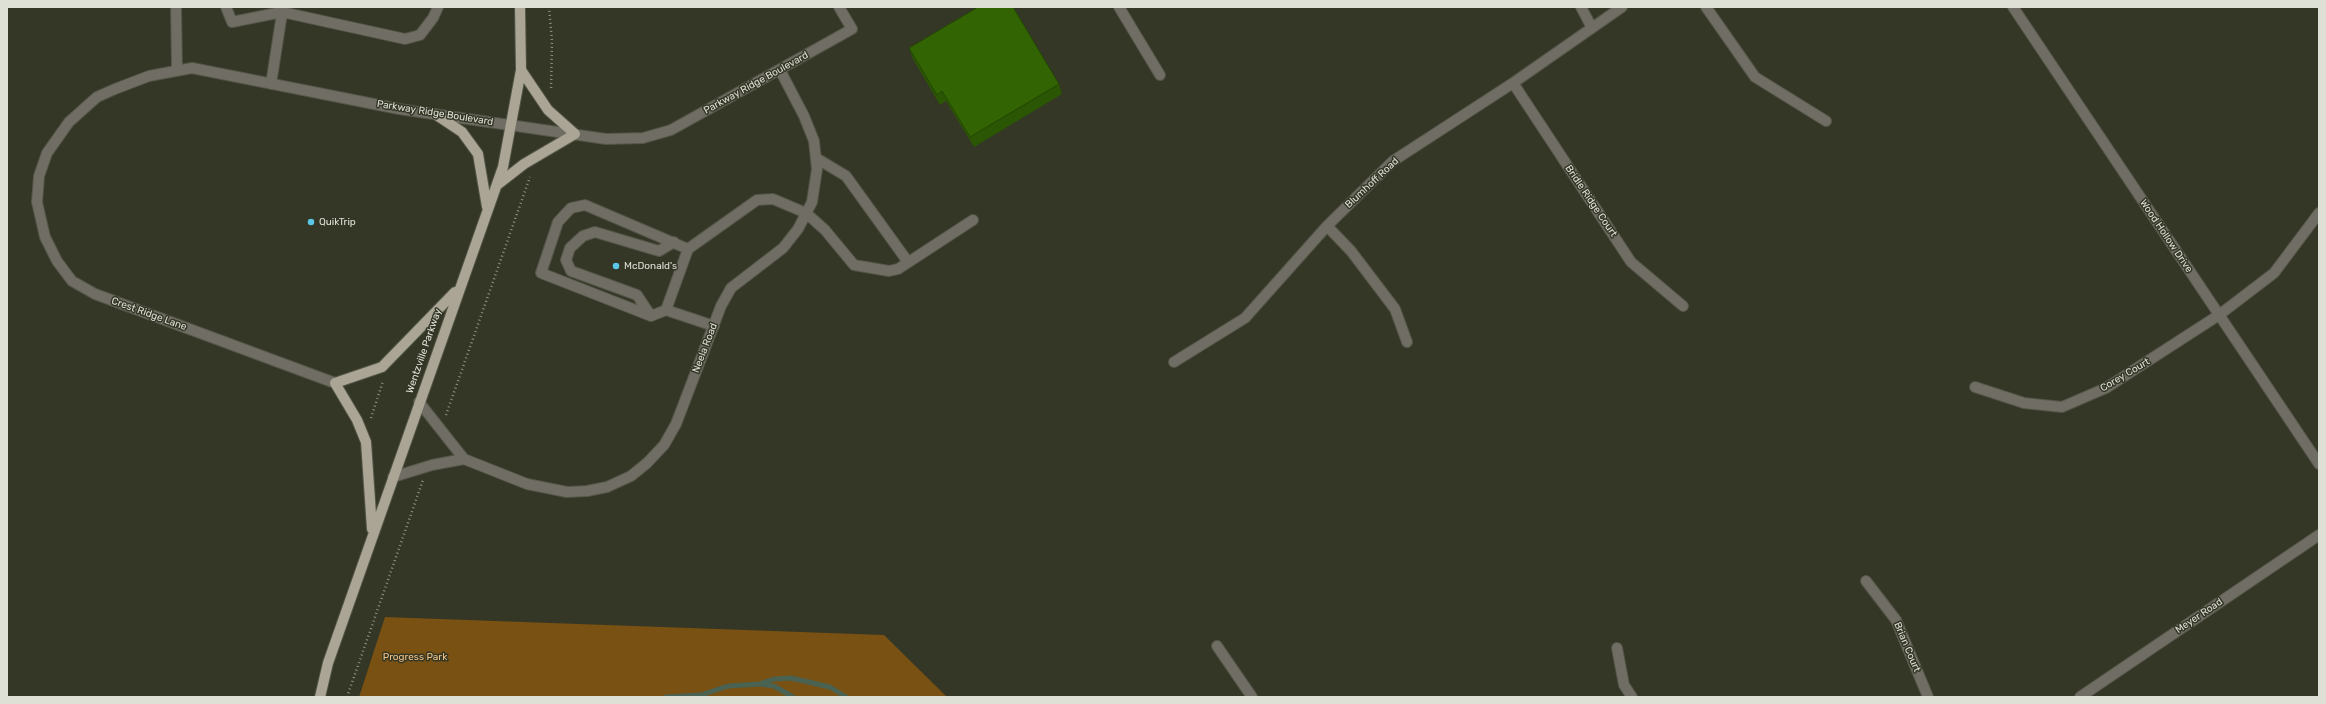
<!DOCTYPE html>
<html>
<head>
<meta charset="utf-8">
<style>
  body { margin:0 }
  #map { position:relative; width:2326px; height:704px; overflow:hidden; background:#343626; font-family:Rubik,sans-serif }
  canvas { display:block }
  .frame { position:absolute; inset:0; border:8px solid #dee0d6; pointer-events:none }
</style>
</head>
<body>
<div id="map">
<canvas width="2326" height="704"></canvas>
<div class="frame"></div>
</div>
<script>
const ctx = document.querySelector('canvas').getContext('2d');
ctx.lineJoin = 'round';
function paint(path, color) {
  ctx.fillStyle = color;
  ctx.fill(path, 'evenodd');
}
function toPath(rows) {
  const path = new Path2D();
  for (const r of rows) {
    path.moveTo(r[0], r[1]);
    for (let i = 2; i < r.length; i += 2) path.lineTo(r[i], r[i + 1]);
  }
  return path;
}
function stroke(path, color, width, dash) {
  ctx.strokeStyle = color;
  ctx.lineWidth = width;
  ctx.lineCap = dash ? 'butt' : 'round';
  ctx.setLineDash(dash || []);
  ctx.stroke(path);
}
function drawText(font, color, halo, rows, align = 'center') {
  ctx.font = font + ' Rubik,sans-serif';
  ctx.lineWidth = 3;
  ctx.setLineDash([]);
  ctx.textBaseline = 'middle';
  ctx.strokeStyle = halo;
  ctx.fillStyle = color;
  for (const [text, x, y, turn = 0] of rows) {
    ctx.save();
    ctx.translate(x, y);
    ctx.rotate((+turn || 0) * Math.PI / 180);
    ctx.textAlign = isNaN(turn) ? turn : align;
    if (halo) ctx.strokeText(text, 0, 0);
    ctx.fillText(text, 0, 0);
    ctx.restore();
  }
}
paint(toPath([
  [385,617,884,635,947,697,359,697]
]), '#785113');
stroke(toPath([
  [762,683,774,679,791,678,830,687,846,697],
  [666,697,701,695,728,686,760,684,774,686,793,697]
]), '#4a6252', 5);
const minor = toPath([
  [176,7,177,70],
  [226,7,232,22,282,12,405,39,420,35,433,18,438,7],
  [1119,7,1160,75],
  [1581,7,1592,28],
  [1706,7,1755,77,1826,121],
  [2013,7,2319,464],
  [1513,83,1631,262,1683,306],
  [271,84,283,7],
  [816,158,846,176,908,262],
  [1327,226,1351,251,1395,309,1407,342],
  [688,249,585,205,571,208,558,222,541,273,651,316,666,310,714,326],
  [666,310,688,249,757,200,773,199,806,213,825,230,854,265,889,271,898,269,973,220],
  [651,316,637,295,571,271,566,260,570,248,583,236,595,232,659,251,674,242],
  [1174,362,1245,318,1327,226,1393,161,1513,83,1622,7],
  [335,383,95,294,72,281,57,261,45,237,37,202,39,176,47,153,69,122,97,97,115,89,149,76,192,68,399,109,606,139,643,138,671,130,852,29,839,7],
  [1975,387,2024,403,2062,407,2106,388,2219,315,2274,273,2319,213],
  [419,402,464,459,527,484,567,492,587,491,607,487,631,476,647,463,664,445,676,424,721,306,731,288,783,248,798,229,812,202,817,169,814,141,804,116,780,70],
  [393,477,432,465,464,459],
  [1866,581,1896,620,1928,697],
  [1217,646,1252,697],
  [1617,648,1624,685,1632,697],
  [2080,697,2319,535]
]);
const major = toPath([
  [435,114,462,132,478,154,487,207],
  [497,185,524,164,575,134,548,110,521,70],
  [372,529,366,442,357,420,335,383,382,367,455,292],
  [320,697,328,663,503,167,521,70,520,7]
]);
stroke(minor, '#535546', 12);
stroke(major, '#535546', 12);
stroke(toPath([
  [549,7,552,41,551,90],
  [446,415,530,177],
  [371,418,383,381],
  [347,697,423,480]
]), '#909285', 2.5, [1, 3]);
stroke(minor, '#706d65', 10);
stroke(major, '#aaa595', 10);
paint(toPath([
  [909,48,1059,84,1062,94,974,147,946,101,940,105,913,59]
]), '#2b5603');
const building = toPath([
  [978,7,1013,7,1059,84,970,137,942,91,937,95,909,48,978,7]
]);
paint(building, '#326404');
stroke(building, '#234603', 1);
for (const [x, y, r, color] of [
  [311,222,4,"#5ac8e5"],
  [616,266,4,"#5ac8e5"]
]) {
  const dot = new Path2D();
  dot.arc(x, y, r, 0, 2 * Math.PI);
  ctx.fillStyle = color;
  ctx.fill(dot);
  stroke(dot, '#343626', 1.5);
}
drawText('10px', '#dee0d6', '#343626', [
  ["Parkway Ridge Boulevard",756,83,-29],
  ["Parkway Ridge Boulevard",435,113,9],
  ["Blumhoff Road",1372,183,-43],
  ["Bridle Ridge Court",1591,201,56],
  ["Wood Hollow Drive",2166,236,56],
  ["Crest Ridge Lane",149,314,20],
  ["Neela Road",705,348,-69],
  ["Wentzville Parkway",424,351,-71],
  ["Corey Court",2125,375,-31],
  ["Meyer Road",2199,616,-34],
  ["Brian Court",1907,647,67]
]);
drawText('10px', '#dee0d6', '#343626', [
  ["QuikTrip",319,222],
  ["McDonald's",624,266]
], 'left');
drawText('10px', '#f3c386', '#343626', [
  ["Progress Park",415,657]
]);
</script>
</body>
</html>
